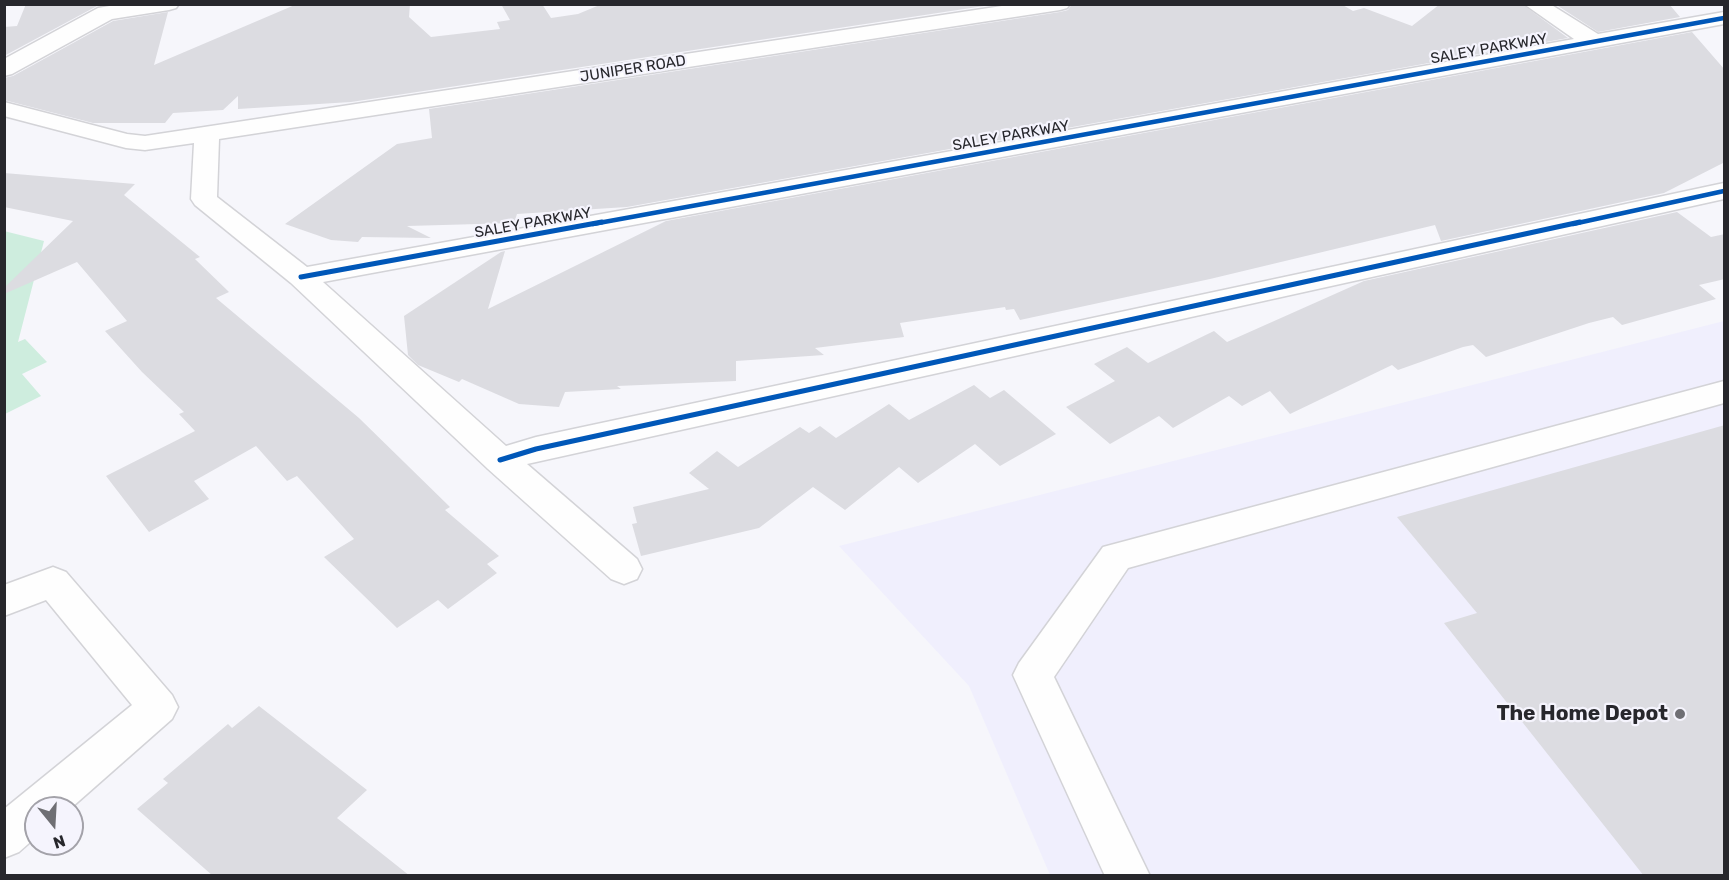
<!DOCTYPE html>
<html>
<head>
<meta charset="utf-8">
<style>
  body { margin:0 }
  #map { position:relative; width:1729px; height:880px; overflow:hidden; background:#f6f6fb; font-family:Rubik,sans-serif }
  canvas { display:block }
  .frame { position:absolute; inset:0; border:6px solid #27272c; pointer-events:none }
  .north { position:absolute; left:24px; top:796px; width:60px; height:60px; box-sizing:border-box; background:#f5f4fd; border:2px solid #a3a2a9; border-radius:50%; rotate:162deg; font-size:16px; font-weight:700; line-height:24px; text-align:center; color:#27272c }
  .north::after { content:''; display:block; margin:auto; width:21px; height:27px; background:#6f6f74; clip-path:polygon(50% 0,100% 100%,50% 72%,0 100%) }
</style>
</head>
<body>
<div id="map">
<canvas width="1729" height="880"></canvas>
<div class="frame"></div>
<div class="north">N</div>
</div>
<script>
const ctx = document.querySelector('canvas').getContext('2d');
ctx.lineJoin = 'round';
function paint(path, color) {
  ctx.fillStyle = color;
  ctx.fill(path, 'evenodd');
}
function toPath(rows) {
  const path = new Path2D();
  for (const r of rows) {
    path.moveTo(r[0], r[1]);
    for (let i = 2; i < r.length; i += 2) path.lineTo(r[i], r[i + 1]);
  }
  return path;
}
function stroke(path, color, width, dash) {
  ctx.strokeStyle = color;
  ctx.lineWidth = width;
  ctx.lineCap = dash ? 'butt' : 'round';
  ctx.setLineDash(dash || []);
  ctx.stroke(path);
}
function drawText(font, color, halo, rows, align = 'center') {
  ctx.font = font + ' Rubik,sans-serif';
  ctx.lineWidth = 4.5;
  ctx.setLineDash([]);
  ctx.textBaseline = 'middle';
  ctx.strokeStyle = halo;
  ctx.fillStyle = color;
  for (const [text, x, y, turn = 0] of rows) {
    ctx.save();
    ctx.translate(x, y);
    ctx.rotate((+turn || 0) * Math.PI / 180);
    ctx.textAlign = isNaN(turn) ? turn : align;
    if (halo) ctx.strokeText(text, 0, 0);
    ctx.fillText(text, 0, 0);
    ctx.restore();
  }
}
paint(toPath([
  [1724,321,1724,875,1050,875,969,686,839,546]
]), '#f0effd');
paint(toPath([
  [4,231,44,241,18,342,25,339,47,362,22,374,41,396,5,414]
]), '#ceedde');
paint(toPath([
  [26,4,105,4,97,6,4,56,4,27,17,26],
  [297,4,410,4,409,17,431,37,500,29,497,22,510,20,501,4,542,4,551,18,578,14,602,4,997,4,351,102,238,109,238,96,223,110,173,113,165,123,93,123,4,100,4,78,13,76,113,21,168,12,154,65],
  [1072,4,1341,4,1353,11,1364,8,1412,26,1440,4,1522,4,1568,38,627,207,517,214,514,223,407,226,431,238,362,237,358,242,331,240,285,224,397,144,432,138,429,109,1060,12,1068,10],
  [1555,4,1669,4,1680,17,1598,32],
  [1692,32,1725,70,1725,162,1664,193,1441,241,1435,225,1210,279,1020,320,1014,309,1006,310,1005,307,900,323,904,337,815,348,824,355,736,361,736,381,617,386,621,389,565,392,559,407,519,404,462,379,459,382,418,365,408,355,404,316,501,252,505,251,488,309,666,221],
  [4,173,135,184,124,195,200,257,195,259,229,292,216,298,359,418,450,507,445,510,499,556,487,564,497,573,448,609,438,600,397,628,324,557,354,539,297,476,287,481,256,446,194,481,209,499,149,532,106,476,195,431,179,414,184,412,142,372,105,331,127,321,77,262,4,294,4,288,73,221,4,207],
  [1677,212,1711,237,1725,234,1725,279,1699,285,1716,299,1622,325,1613,317,1589,323,1486,357,1473,345,1463,347,1398,370,1392,365,1290,414,1270,391,1242,406,1229,396,1173,428,1159,416,1110,444,1066,407,1115,381,1094,364,1127,347,1148,363,1214,331,1227,342,1364,281],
  [974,385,990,398,1004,390,1056,434,1000,466,975,444,918,483,899,467,845,510,813,487,759,528,641,556,632,524,637,523,633,507,709,489,689,473,717,451,738,467,800,427,809,433,820,426,836,438,889,404,909,420],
  [1725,425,1725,876,1644,876,1444,623,1477,613,1397,517],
  [259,706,367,790,337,818,410,876,213,876,137,809,168,783,163,779,228,724,232,728]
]), '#dcdce1');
const minor = toPath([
  [121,4,179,4,176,8,169,10,112,19,12,74,4,76,4,59,98,8,121,4],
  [1015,4,1070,4,1067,8,1060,10,219,139,217,197,307,267,1574,39,1524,4,1550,4,1598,34,1724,12,1724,24,323,282,506,446,536,437,1724,183,1724,199,527,464,637,559,642,569,637,579,624,584,611,579,488,469,291,283,195,205,191,199,194,143,145,150,126,148,4,116,4,102,127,134,145,136,1015,4],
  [1724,381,1724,403,1128,568,1054,677,1150,876,1105,876,1013,675,1019,663,1103,547,1724,381],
  [53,567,66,572,172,695,178,707,172,719,71,808,36,808,36,837,19,852,4,858,4,809,132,705,46,600,4,616,4,585,53,567]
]);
stroke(minor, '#d3d3d7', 3);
paint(minor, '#fefefe');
stroke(toPath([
  [593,224,1724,18],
  [1573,224,1724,191]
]), '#0057b8', 4.5);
stroke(toPath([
  [301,277,602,222],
  [500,460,536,449,1580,222]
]), '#0057b8', 5);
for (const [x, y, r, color] of [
  [1680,714,6,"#6f6f74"]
]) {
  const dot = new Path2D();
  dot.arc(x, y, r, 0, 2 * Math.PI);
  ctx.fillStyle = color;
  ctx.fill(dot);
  stroke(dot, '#f5f4fd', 2);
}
drawText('15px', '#27272c', '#f5f4fd', [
  ["SALEY PARKWAY",1489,49,-10],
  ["JUNIPER ROAD",633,69,-9],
  ["SALEY PARKWAY",1011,136,-10],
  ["SALEY PARKWAY",533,223,-10]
]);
drawText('bold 21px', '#27272c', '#f5f4fd', [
  ["The Home Depot",1668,714]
], 'right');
</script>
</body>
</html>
